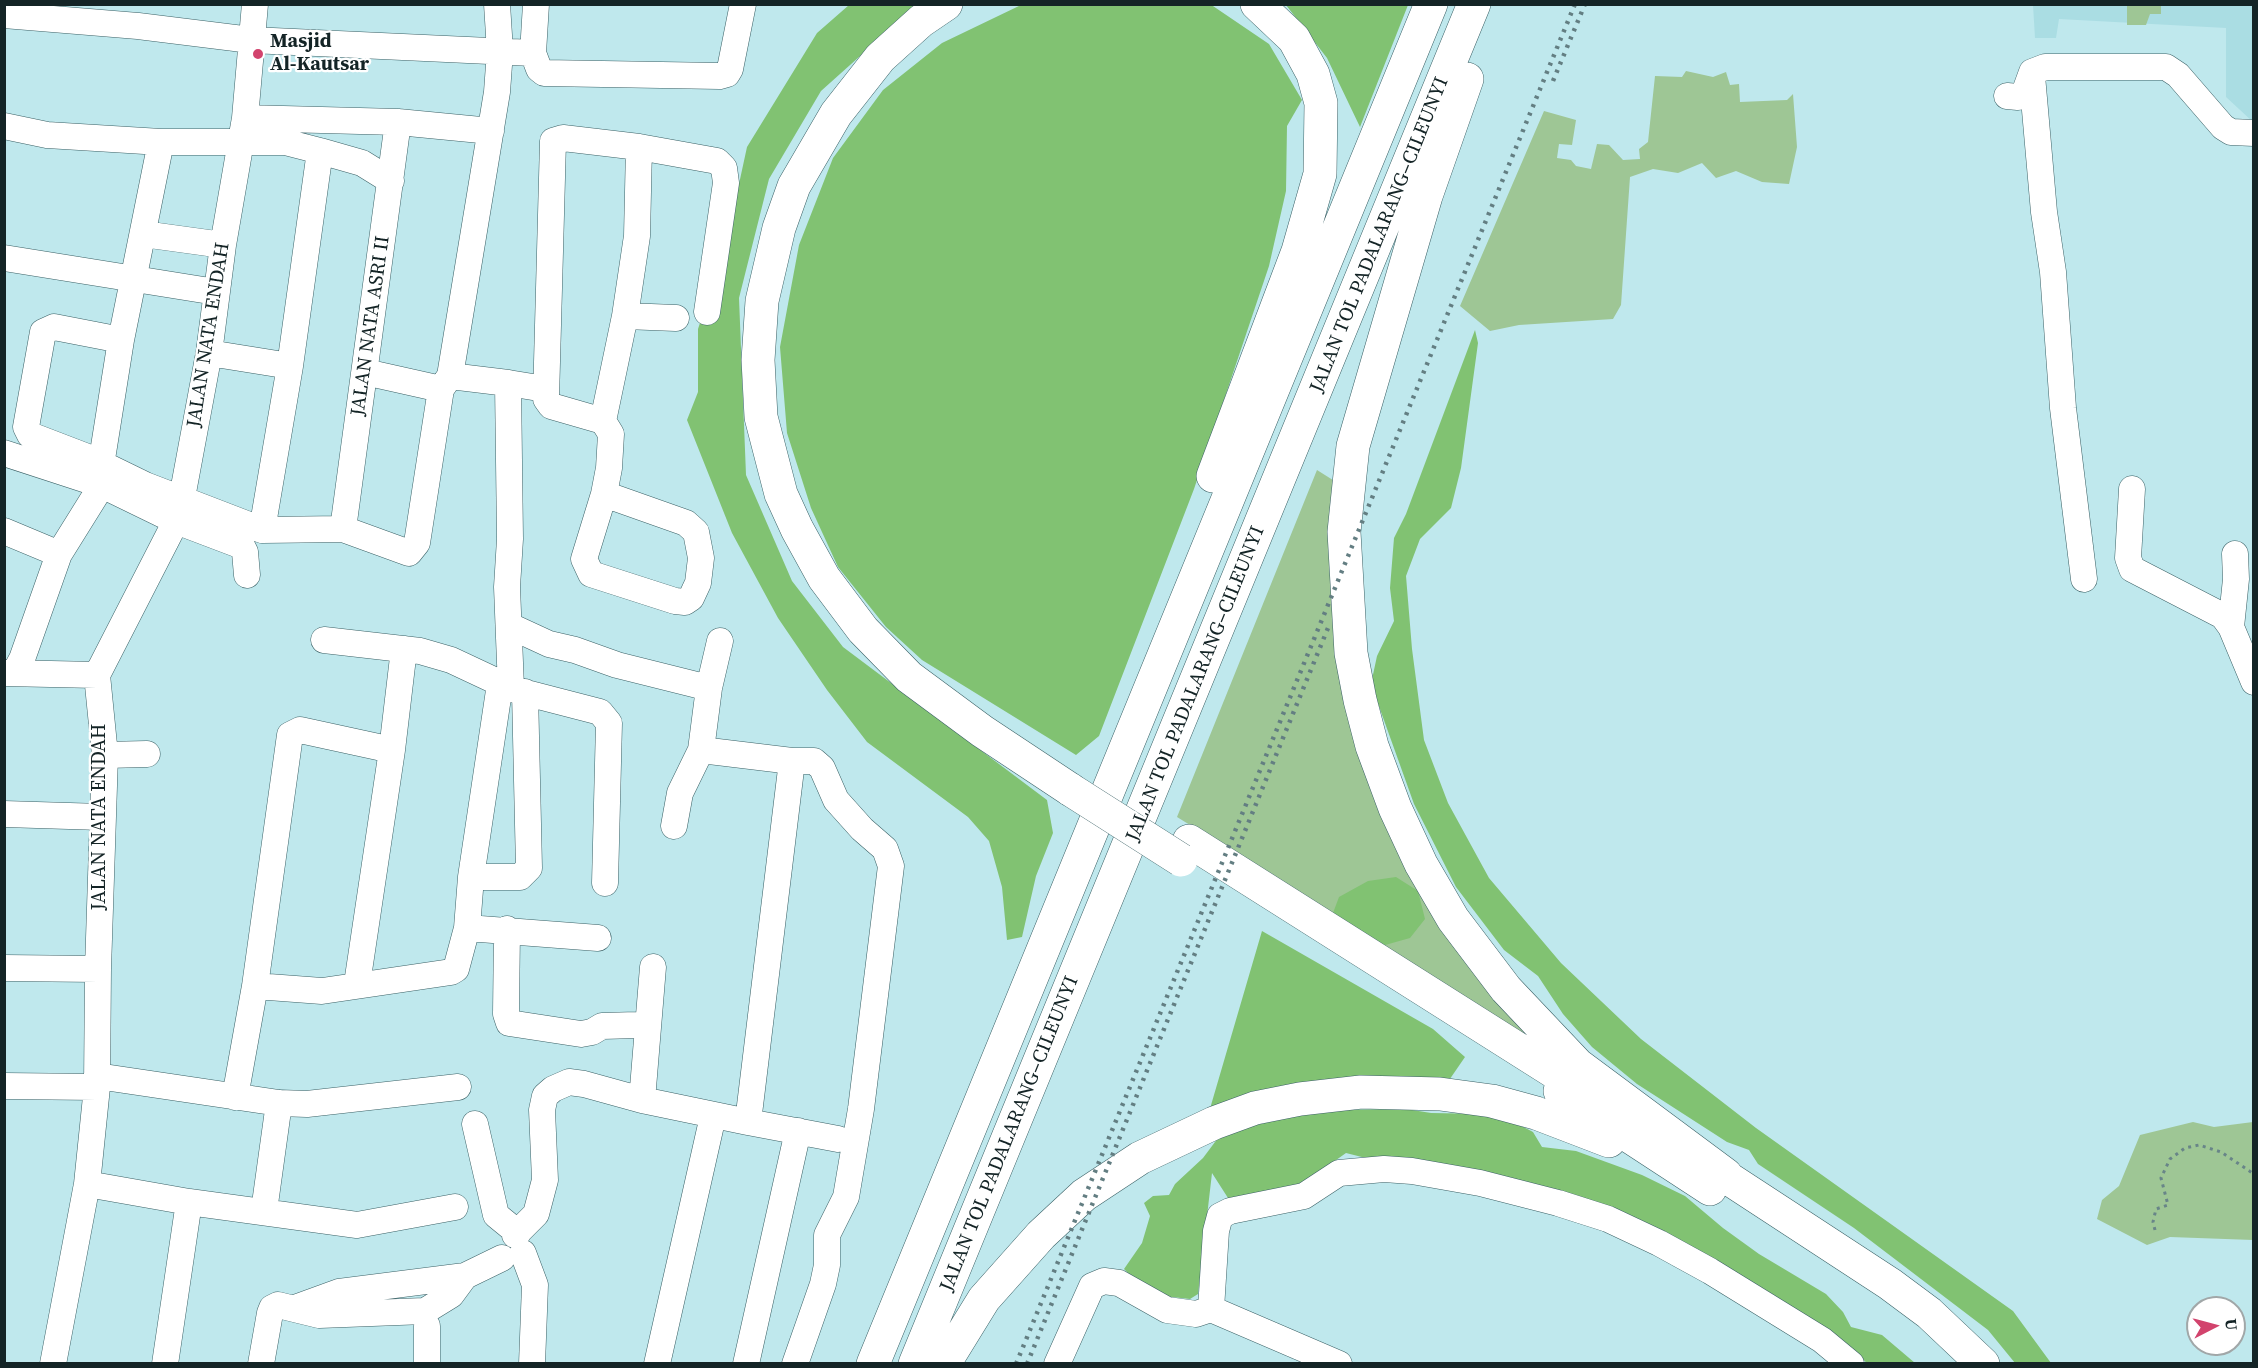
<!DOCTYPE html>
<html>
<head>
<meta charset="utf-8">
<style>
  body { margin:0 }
  #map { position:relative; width:2258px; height:1368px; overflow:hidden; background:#bfe8ed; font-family:"Source Serif 4",serif }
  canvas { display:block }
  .frame { position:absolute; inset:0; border:6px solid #142426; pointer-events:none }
  .north { position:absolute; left:2186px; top:1296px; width:60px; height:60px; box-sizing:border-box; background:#fff; border:2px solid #a1a7a8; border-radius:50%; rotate:84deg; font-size:16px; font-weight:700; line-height:24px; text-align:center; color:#142426 }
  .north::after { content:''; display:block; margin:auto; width:21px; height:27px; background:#d2436d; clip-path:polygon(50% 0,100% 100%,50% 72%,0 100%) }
</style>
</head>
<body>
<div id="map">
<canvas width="2258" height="1368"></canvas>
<div class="frame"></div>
<div class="north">U</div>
</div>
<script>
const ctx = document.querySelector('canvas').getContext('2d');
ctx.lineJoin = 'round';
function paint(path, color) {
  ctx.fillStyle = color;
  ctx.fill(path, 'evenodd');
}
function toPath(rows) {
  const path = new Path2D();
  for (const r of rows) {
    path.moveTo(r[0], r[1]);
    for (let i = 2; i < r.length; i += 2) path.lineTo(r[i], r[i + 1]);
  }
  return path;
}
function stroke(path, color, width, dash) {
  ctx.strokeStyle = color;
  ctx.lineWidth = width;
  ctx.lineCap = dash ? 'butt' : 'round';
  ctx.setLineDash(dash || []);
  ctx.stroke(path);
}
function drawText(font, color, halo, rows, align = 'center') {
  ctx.font = font + ' "Source Serif 4",serif';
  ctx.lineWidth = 4.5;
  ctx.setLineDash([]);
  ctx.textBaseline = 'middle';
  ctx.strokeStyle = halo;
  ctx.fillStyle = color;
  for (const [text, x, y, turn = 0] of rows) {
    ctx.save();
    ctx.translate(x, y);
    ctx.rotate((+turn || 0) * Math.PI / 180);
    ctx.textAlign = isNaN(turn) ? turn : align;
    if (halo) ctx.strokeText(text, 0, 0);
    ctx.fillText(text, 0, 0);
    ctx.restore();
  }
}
paint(toPath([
  [2033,5,2253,5,2253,122,2226,97,2226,28,2059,19,2056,38,2035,38]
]), '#aadde3');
paint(toPath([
  [2127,5,2161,5,2161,14,2150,14,2146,25,2127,25],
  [1686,71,1713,77,1726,72,1730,85,1739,84,1740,102,1787,100,1793,94,1797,147,1789,184,1762,182,1736,171,1716,178,1702,163,1678,173,1653,169,1630,177,1621,305,1613,319,1519,325,1490,331,1460,306,1544,111,1576,120,1572,145,1559,144,1557,158,1571,160,1576,166,1591,169,1597,144,1609,145,1623,160,1640,159,1639,149,1648,142,1655,76,1682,77],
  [1317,470,1336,482,1381,800,1535,1033,1530,1043,1333,913,1177,817],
  [2193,1122,2214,1127,2253,1122,2253,1240,2170,1237,2147,1245,2097,1219,2102,1200,2119,1186,2140,1135]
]), '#9ec695');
paint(toPath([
  [1210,4,1269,44,1302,100,1287,126,1286,191,1269,266,1194,489,1099,736,1076,755,922,660,886,627,838,567,811,508,787,433,780,347,799,245,833,158,883,90,942,43,1021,5],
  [849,5,917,5,821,91,769,179,739,298,746,475,792,581,843,647,1047,800,1053,833,1036,876,1022,937,1007,940,1002,887,989,841,968,817,867,742,827,690,778,618,732,533,687,420,698,392,698,329,726,244,747,147,817,33],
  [1286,5,1408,5,1360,127,1327,58],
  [1475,330,1478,343,1461,468,1451,508,1420,539,1406,576,1412,649,1424,740,1448,803,1489,878,1561,963,1641,1039,1756,1128,2013,1311,2051,1363,2015,1363,1988,1330,1854,1228,1758,1164,1749,1150,1727,1142,1637,1084,1592,1047,1563,1014,1538,976,1504,950,1456,887,1414,804,1371,684,1377,656,1394,621,1390,588,1394,538,1406,514],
  [1396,877,1418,891,1425,919,1410,938,1378,947,1333,913,1339,897,1368,881],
  [1262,931,1433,1029,1465,1057,1443,1089,1209,1112],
  [1406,1109,1431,1113,1486,1114,1512,1121,1533,1132,1542,1147,1576,1151,1642,1175,1685,1196,1723,1228,1759,1254,1826,1294,1843,1312,1851,1327,1882,1335,1915,1363,1867,1363,1831,1333,1651,1230,1346,1153,1305,1182,1259,1200,1228,1198,1212,1173,1198,1294,1190,1299,1163,1296,1139,1284,1124,1269,1142,1243,1150,1216,1144,1203,1153,1196,1169,1195,1175,1184,1203,1158,1218,1138,1239,1129,1320,1110]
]), '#81c272');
const minor = toPath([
  [536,4,533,53,539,69,544,73,720,76,727,74,730,69,743,4],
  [4,15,138,26,251,40,533,53],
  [2032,76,2044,212,2053,272,2063,408,2084,579],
  [2007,96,2018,97,2024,94,2032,72,2045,67,2166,67,2178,75,2223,127,2231,132,2254,133],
  [245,118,398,122,491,131],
  [4,126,47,135,161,142,285,142,320,151,290,366,262,530],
  [161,142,121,340,102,459,104,465,145,485,262,530,343,529,409,553,417,543,441,389],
  [320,151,362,163,391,181],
  [143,234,223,245],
  [4,258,216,292],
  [625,316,676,318],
  [209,353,290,366],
  [365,372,441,389,450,376,508,383],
  [450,376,497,92,500,51,497,4],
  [603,421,551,406,546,399,553,141,563,138,639,147,717,161,724,168,726,183,707,312],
  [4,453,102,485,176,521,242,546,245,552,247,575],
  [103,463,30,435,26,427,43,332,54,327,121,340],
  [2132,489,2128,558,2132,569,2223,616,2231,627,2254,682],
  [604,494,686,523,696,532,701,558,698,583,691,598,685,602,675,601,591,574,584,559,604,494,609,468,611,434,603,421,625,316,637,236,639,147],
  [343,529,398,122],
  [4,531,59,554],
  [510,626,549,644,575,650,617,665,709,688],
  [2231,627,2236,579,2235,554],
  [324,640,420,651,451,660,515,690,600,712,609,723,605,883],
  [720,641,709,688,701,750,792,761,814,761,822,768,836,800,862,829,885,849,891,866,861,1109,846,1197,827,1235,827,1265,823,1284,795,1364],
  [15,672,22,659,59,554,102,485],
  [4,673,97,675],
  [511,688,507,587,510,539,508,383,545,389],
  [105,755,147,754],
  [4,814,102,817],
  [674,826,680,793,701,750],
  [471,877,520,877,529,868,525,692],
  [467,928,598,938],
  [507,929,506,1014,509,1023,581,1034,592,1032,602,1026,637,1025],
  [4,968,98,969],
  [357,984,392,750,404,649],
  [255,986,322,991,451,972,456,969,467,928,471,877,500,684],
  [97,1076,279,1103,307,1104,458,1087],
  [4,1086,97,1087],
  [235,1097,255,986,290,735,300,730,392,750],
  [642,1100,653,967],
  [748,1122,838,1139],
  [475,1124,496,1215,518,1233],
  [87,1184,189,1202,357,1225,455,1207],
  [264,1211,279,1103],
  [515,1235,536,1214,545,1180,542,1110,545,1096,553,1089,569,1082,584,1084,642,1100,748,1122,792,761],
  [523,1253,535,1285,532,1364],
  [295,1308,339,1292,465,1276,502,1258],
  [1211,1309,1216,1231,1220,1216,1230,1211,1304,1196,1339,1173,1384,1169,1412,1171,1480,1183,1558,1203,1608,1219,1659,1243,1710,1271,1822,1340,1851,1364],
  [427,1326,427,1364],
  [53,1364,87,1184,97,1087,98,969,105,755,97,675,176,521,181,503,209,353,223,245,245,118,255,4],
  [165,1364,189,1202],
  [261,1364,270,1313,272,1308,278,1305,319,1315,425,1311,451,1295,465,1276],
  [657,1364,713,1116],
  [746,1364,798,1131],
  [1057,1364,1092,1286,1104,1281,1119,1283,1167,1310,1196,1314,1211,1309,1339,1364]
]);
const highway = toPath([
  [946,4,921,21,880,58,836,114,794,186,779,228,762,301,758,360,761,417,781,494,797,529,824,578,863,630,909,677,982,731,1071,790],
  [1467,79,1426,196,1353,446,1344,532,1351,653,1360,700,1372,746,1395,808,1421,864,1453,919,1506,989,1578,1065,1726,1175],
  [1213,476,1298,251,1320,174,1321,103,1313,74,1294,39,1257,4],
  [1189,841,1589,1094],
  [1560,1091,1710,1189],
  [1708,1165,1890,1284,1929,1313,1983,1364],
  [873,1364,1431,4],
  [915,1364,1474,4],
  [944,1364,984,1299,1041,1235,1084,1195,1140,1158,1214,1123,1255,1108,1300,1099,1361,1092,1440,1094,1492,1101,1536,1113,1609,1141]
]);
stroke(minor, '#3b6166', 27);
stroke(highway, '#3b6166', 34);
stroke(toPath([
  [2155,1230,2153,1222,2156,1209,2168,1205,2161,1178,2170,1159,2185,1148,2199,1145,2221,1152,2254,1174]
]), '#688588', 3, [3, 4.5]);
stroke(minor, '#fff', 26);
stroke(highway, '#fff', 33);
stroke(toPath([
  [1553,81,1585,4],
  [1016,1364,1575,4],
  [1027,1364,1328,628]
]), '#637e82', 4.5, [3, 6]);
const highwayBridge = toPath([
  [1071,790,1181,860]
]);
stroke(highwayBridge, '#3b6166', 34, []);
stroke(highwayBridge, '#fff', 33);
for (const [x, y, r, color] of [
  [258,54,6,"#d2436d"]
]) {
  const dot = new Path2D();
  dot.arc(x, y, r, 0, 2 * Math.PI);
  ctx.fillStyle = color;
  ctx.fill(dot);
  stroke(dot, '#fff', 2);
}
drawText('bold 20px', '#142426', '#fff', [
  ["Masjid",270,42],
  ["Al-Kautsar",270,65]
], 'left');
drawText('20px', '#142426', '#fff', [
  ["JALAN TOL PADALARANG–CILEUNYI",1380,235,-68],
  ["JALAN NATA ASRI II",371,326,-82],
  ["JALAN NATA ENDAH",209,335,-81],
  ["JALAN TOL PADALARANG–CILEUNYI",1196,684,-68],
  ["JALAN NATA ENDAH",100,817,-90],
  ["JALAN TOL PADALARANG–CILEUNYI",1010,1134,-68]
]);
</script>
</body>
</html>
